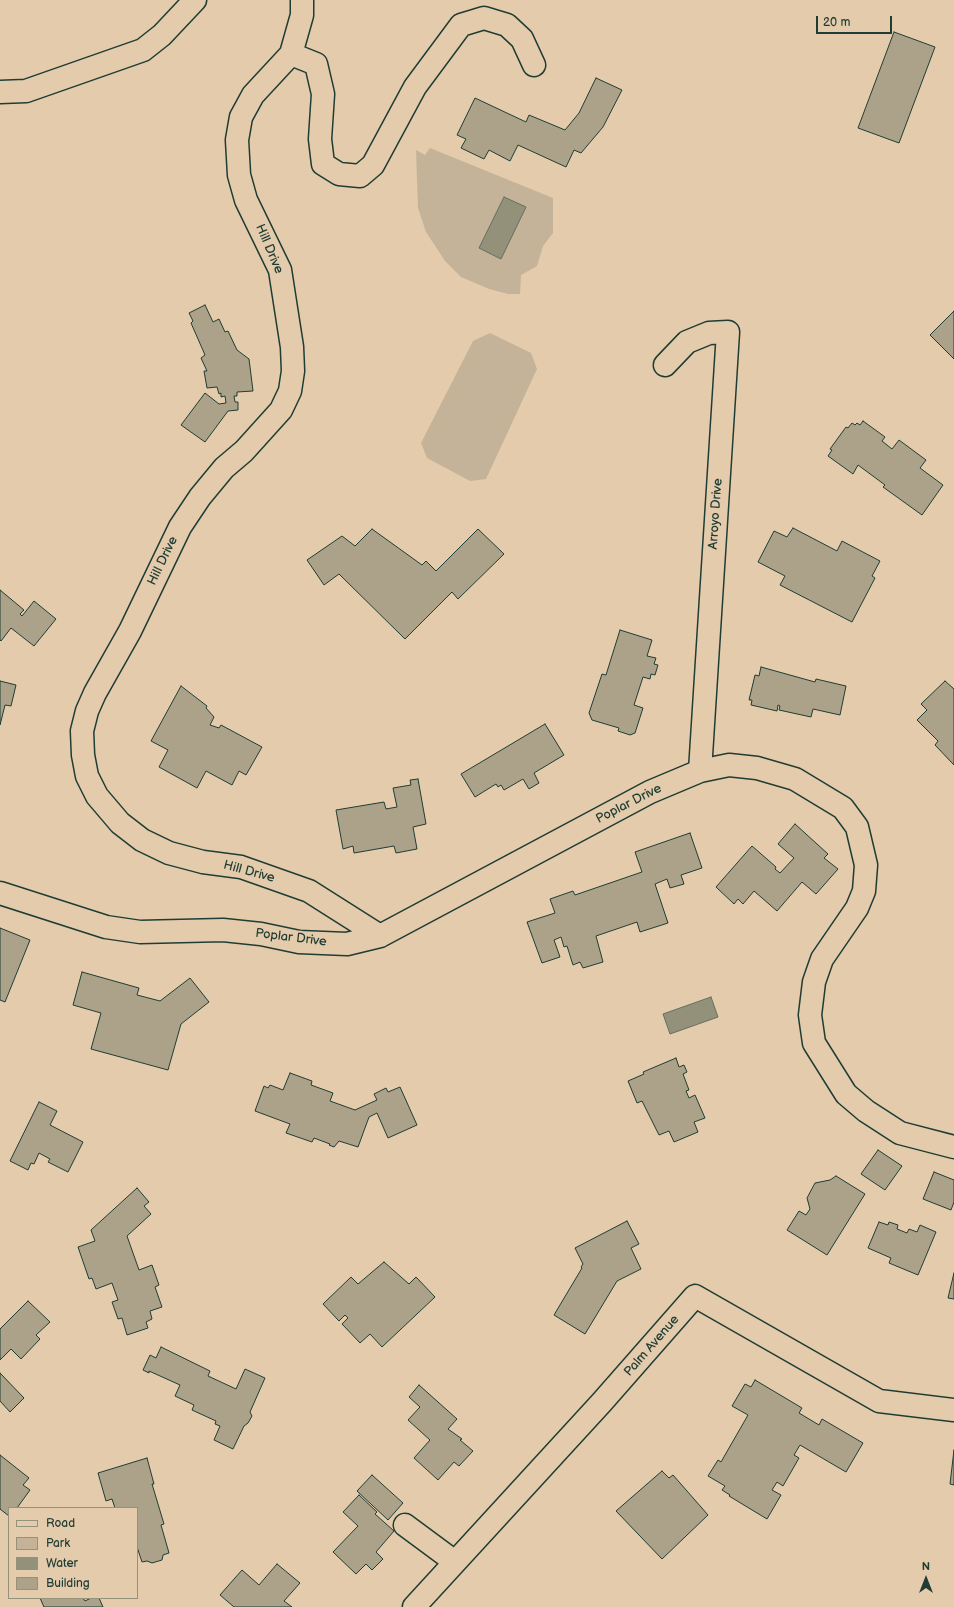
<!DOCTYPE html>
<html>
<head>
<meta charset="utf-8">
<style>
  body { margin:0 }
  #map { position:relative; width:954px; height:1607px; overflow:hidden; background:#e4cbac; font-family:"Balsamiq Sans",sans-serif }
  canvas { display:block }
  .legend { position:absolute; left:8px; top:1507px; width:130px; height:92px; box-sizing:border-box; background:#e4cbac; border:1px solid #95927c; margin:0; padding:5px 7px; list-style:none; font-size:12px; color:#1f3d34 }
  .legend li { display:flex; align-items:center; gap:8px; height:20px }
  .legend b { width:20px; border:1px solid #95927c }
  .north { position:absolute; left:906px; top:1559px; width:40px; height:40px; -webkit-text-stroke:3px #e4cbac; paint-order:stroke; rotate:0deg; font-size:11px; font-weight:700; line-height:16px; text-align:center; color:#1f3d34 }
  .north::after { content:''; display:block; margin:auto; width:14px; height:18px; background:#1f3d34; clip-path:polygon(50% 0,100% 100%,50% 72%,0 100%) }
  .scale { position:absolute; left:816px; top:16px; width:76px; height:18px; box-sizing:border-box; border:2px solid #1f3d34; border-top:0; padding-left:5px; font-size:12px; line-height:14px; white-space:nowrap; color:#1f3d34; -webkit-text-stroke:3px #e4cbac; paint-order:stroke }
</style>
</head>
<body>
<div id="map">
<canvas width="954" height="1607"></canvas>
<ul class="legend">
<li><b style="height:5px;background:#e4cbac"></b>Road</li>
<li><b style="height:11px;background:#c4b399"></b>Park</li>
<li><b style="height:11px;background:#94917b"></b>Water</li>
<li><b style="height:11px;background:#aba289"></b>Building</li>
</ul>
<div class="north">N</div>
<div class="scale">20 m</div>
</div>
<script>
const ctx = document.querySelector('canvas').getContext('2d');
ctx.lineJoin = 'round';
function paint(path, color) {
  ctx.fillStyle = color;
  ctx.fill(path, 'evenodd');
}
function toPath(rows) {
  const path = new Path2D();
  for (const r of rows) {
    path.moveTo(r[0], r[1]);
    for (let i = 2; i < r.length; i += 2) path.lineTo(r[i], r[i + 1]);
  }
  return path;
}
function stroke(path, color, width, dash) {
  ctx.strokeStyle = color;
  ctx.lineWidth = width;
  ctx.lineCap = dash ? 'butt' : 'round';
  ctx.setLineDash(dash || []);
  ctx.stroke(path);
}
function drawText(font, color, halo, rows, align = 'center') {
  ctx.font = font + ' "Balsamiq Sans",sans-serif';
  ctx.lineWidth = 4;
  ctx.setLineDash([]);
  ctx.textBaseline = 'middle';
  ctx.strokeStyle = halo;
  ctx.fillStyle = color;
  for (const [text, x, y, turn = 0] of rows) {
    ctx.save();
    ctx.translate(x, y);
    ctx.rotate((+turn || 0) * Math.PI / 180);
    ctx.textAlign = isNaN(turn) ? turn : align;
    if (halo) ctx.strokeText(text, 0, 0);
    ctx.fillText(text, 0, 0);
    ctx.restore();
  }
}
paint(toPath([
  [430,148,553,198,553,233,543,246,537,266,521,275,520,294,508,294,489,289,461,277,445,261,426,232,418,208,416,150,425,155],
  [490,333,531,353,537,369,486,479,470,481,427,458,421,443,473,341]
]), '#c4b399');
const water = toPath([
  [504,197,526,207,501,259,479,248,504,197],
  [711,997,718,1017,670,1034,663,1014,711,997]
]);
paint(water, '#94917b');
stroke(water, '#656f5f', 1);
const building = toPath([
  [894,32,935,47,899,143,858,128,894,32],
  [596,78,622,90,603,127,581,153,574,150,566,167,518,145,510,161,489,150,484,159,461,148,466,139,457,135,475,98,526,122,529,115,565,130,579,113,596,78],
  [205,305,213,322,219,319,225,332,228,331,237,350,249,359,253,391,237,392,237,396,234,396,235,402,238,402,238,410,228,411,205,442,181,425,205,393,219,404,226,403,225,396,221,397,221,393,219,394,217,387,207,388,204,371,207,371,201,358,205,355,191,323,193,321,189,313,205,305],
  [954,311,954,359,930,335,954,311],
  [863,421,885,437,882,441,892,449,899,440,926,460,920,468,943,485,922,515,883,487,885,485,858,465,853,474,828,456,832,450,830,449,846,427,848,428,852,423,855,425,857,423,860,425,863,421],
  [793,528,837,551,842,541,880,561,872,576,875,578,852,622,780,585,785,576,758,562,774,531,787,537,793,528],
  [372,529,422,565,426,561,436,571,478,529,504,554,458,599,452,592,405,639,339,574,324,585,307,560,342,536,355,546,372,529],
  [0,590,24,610,20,614,22,616,34,601,56,619,34,646,11,628,1,641,0,640,0,590],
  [620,630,652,640,647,656,656,658,654,664,658,665,655,675,651,674,650,679,643,677,634,705,643,708,635,733,630,735,618,731,619,728,592,720,589,713,602,674,606,675,620,630],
  [761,667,815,682,816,679,846,686,840,715,813,709,811,717,779,710,780,706,778,705,777,711,751,705,752,700,749,700,755,675,759,676,761,667],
  [0,681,16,685,11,706,5,705,0,725,0,681],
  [945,681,954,689,954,765,935,745,938,741,917,720,927,710,921,704,945,681],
  [181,686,207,706,206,708,214,717,210,725,219,728,221,725,262,747,246,775,239,771,232,785,206,771,197,788,159,767,168,750,151,741,181,686],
  [545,724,564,755,534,773,539,783,529,789,523,779,504,790,501,785,498,787,496,784,475,797,461,774,545,724],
  [418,779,426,824,413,827,417,849,396,853,394,846,354,853,353,846,343,849,336,810,384,802,386,809,397,807,393,788,411,785,410,780,418,779],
  [795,824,828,854,824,858,838,869,816,894,802,882,777,911,754,891,743,904,738,899,734,904,716,887,752,846,776,867,775,869,780,873,794,858,778,844,795,824],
  [690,833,702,868,681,875,684,884,670,888,667,879,655,884,668,923,640,932,637,922,596,936,603,962,583,968,580,962,573,965,567,946,564,947,561,937,554,940,560,957,542,963,527,922,555,913,550,899,573,891,575,895,642,872,635,852,690,833],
  [0,928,30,940,5,1002,0,1000,0,928],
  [82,972,139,988,137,995,160,1001,190,978,209,1002,181,1024,168,1070,91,1049,101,1013,73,1005,82,972],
  [676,1058,679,1067,684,1065,687,1072,683,1074,689,1090,686,1091,689,1098,695,1095,705,1118,694,1122,698,1132,674,1142,669,1131,659,1135,642,1101,637,1103,628,1081,644,1074,643,1072,676,1058],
  [290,1073,312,1081,311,1085,333,1093,330,1101,355,1110,377,1100,374,1094,386,1088,388,1092,400,1087,417,1125,388,1138,377,1113,369,1117,358,1147,339,1141,334,1147,329,1145,330,1144,314,1138,312,1142,286,1133,290,1124,255,1111,264,1086,268,1088,270,1085,283,1090,290,1073],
  [39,1102,57,1111,50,1125,83,1142,68,1172,48,1162,50,1159,39,1153,34,1164,31,1163,28,1170,10,1161,39,1102],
  [878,1150,902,1166,885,1190,861,1174,878,1150],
  [934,1172,954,1180,954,1202,951,1210,923,1199,934,1172],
  [836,1176,865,1194,827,1255,787,1230,799,1211,806,1215,810,1209,807,1198,815,1183,830,1180,836,1176],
  [137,1188,149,1202,144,1206,151,1214,127,1236,139,1270,152,1265,159,1285,155,1287,162,1307,150,1311,152,1319,146,1322,148,1328,127,1335,122,1318,118,1319,112,1302,118,1300,112,1283,96,1289,92,1278,89,1279,78,1247,95,1241,91,1230,137,1188],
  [627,1221,639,1244,631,1248,641,1269,617,1281,585,1334,554,1315,582,1268,581,1267,583,1264,575,1248,627,1221],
  [879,1222,888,1225,889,1222,898,1225,897,1229,907,1233,909,1229,917,1232,920,1225,936,1232,918,1275,889,1263,891,1258,868,1248,879,1222],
  [384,1262,409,1284,416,1277,435,1297,382,1347,370,1334,360,1343,342,1324,348,1318,345,1315,339,1321,323,1304,351,1277,358,1284,384,1262],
  [954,1273,954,1299,948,1298,954,1273],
  [28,1301,50,1322,36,1335,40,1339,21,1359,11,1349,0,1360,0,1329,28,1301],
  [161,1347,210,1371,208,1376,236,1389,245,1369,265,1378,250,1412,252,1416,248,1423,244,1426,233,1449,214,1440,220,1426,215,1424,216,1421,192,1410,194,1405,175,1396,180,1385,149,1371,149,1373,143,1370,150,1355,156,1358,161,1347],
  [0,1373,24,1398,10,1412,0,1401,0,1373],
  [755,1380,802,1408,799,1413,819,1425,822,1419,863,1443,846,1472,800,1445,794,1455,799,1458,783,1486,777,1482,772,1490,781,1495,767,1519,729,1496,730,1495,722,1490,725,1486,708,1476,718,1460,721,1462,748,1415,732,1406,745,1384,751,1387,755,1380],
  [419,1385,457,1419,448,1429,462,1439,460,1440,473,1451,459,1466,454,1462,438,1480,414,1458,430,1440,408,1420,420,1407,409,1397,419,1385],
  [954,1450,954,1485,950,1484,954,1450],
  [0,1455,29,1478,23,1485,30,1490,17,1508,9,1508,9,1516,0,1509,0,1455],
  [147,1458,154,1484,152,1484,164,1524,161,1525,169,1553,163,1555,162,1560,152,1563,147,1561,142,1562,137,1547,137,1508,115,1508,112,1499,106,1501,98,1473,147,1458],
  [662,1471,669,1478,673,1475,708,1515,662,1559,616,1511,662,1471],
  [372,1475,403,1503,388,1520,357,1491,372,1475],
  [359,1495,377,1512,375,1514,394,1531,376,1552,383,1559,372,1570,366,1564,356,1574,333,1552,358,1526,343,1512,359,1495],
  [277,1564,300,1583,284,1601,292,1607,234,1607,220,1595,242,1570,259,1585,277,1564],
  [40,1598,83,1598,85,1601,91,1598,99,1598,103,1607,44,1607,40,1598]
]);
paint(building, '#aba289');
stroke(building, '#1f3d34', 1);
const minor = toPath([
  [302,0,302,15,291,54,253,95,241,117,237,140,239,175,246,200,280,270,292,347,293,371,290,391,281,410,244,451,224,468,200,497,180,527,130,631,95,693,87,711,82,731,83,755,87,776,97,796,120,823,142,840,169,853,203,862,241,867,309,891,380,936],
  [291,54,316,64,323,94,320,139,323,164,339,174,360,176,373,165,415,87,461,25,484,18,507,25,522,39,534,65],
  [0,92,26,91,143,50,162,35,195,0],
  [665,365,687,342,709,333,728,332,700,771],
  [0,893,106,927,140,932,223,930,261,934,299,942,347,944,380,936,650,792,700,771,729,765,757,768,795,779,843,808,857,827,866,865,864,891,857,908,822,959,814,982,810,1015,814,1043,846,1094,866,1111,900,1133,954,1147],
  [405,1525,455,1562],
  [414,1607,602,1402,695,1296,879,1401,954,1410]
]);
stroke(minor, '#1f3d34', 25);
stroke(minor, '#e4cbac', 22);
drawText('13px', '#1f3d34', '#e4cbac', [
  ["Hill Drive",269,249,67],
  ["Arroyo Drive",716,514,-86],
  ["Hill Drive",163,561,-64],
  ["Poplar Drive",629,804,-27],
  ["Hill Drive",249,872,15],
  ["Poplar Drive",291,938,7],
  ["Palm Avenue",652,1346,-49]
]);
</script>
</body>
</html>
